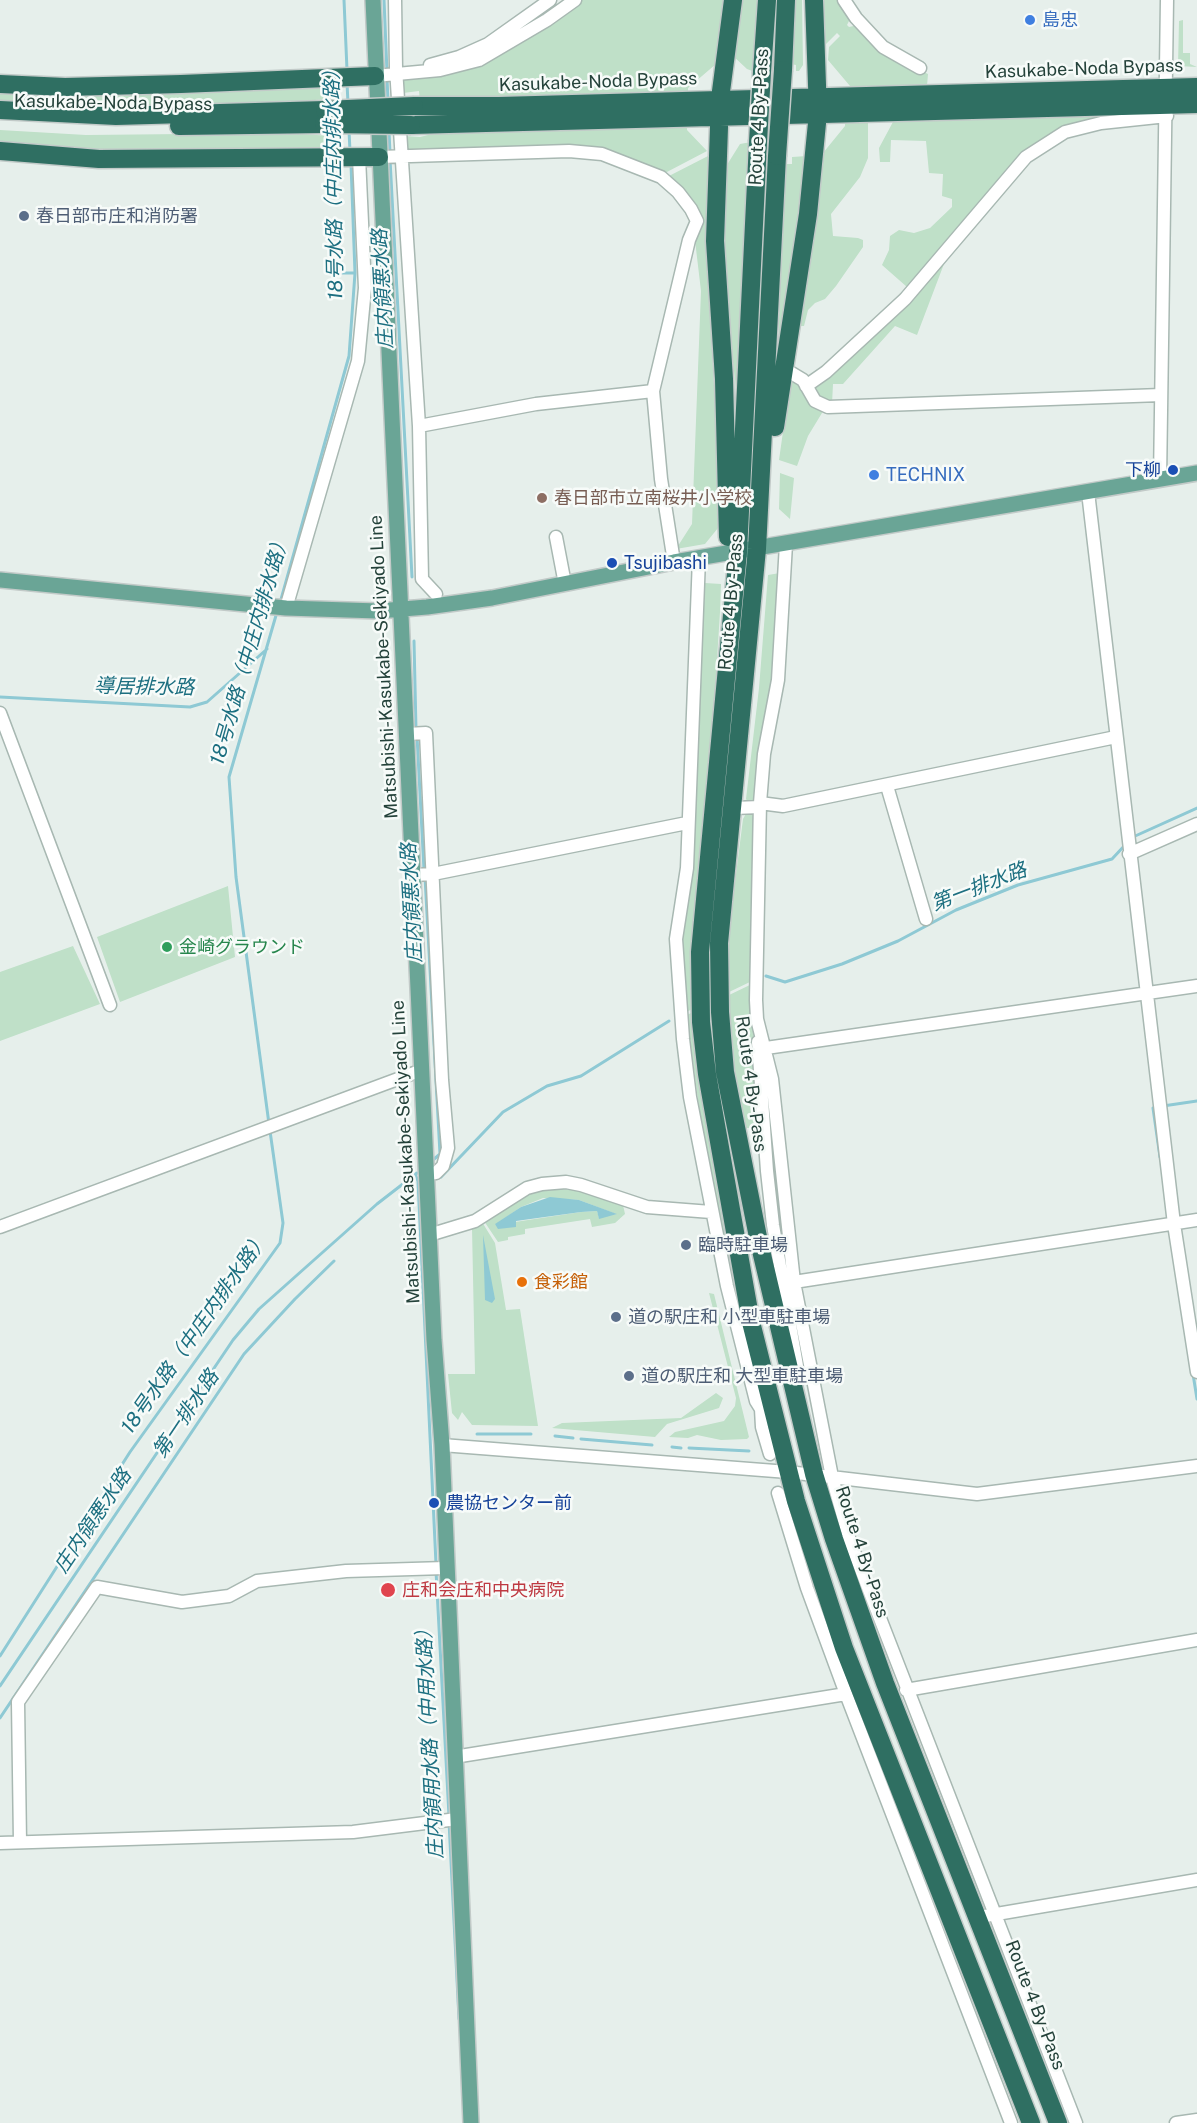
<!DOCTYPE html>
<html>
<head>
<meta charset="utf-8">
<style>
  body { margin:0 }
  canvas { display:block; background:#e6efeb }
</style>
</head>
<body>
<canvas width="1197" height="2123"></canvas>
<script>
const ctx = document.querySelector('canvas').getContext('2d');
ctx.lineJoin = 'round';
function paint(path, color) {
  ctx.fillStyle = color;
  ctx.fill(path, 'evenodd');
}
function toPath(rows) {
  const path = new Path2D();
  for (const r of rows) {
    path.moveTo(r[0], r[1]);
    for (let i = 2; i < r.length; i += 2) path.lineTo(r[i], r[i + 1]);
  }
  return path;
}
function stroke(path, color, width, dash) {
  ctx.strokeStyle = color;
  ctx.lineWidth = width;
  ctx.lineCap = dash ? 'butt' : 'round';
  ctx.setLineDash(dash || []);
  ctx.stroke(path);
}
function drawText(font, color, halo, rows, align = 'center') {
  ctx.font = font + ' "Public Sans","Noto Sans JP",sans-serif';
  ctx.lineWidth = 5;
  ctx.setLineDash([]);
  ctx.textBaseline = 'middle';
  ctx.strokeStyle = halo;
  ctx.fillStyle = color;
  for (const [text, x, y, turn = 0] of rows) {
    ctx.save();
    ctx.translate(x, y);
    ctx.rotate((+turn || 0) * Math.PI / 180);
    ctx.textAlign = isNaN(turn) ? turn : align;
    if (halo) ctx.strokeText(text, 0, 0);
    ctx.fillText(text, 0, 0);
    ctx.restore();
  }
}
paint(toPath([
  [582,0,724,0,716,64,688,88,688,93,420,101,419,91,403,93,403,79,438,76,571,9],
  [738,0,760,0,755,72,747,69,732,55],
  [795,0,802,0,803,65,799,71,796,71,796,65,791,64],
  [822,0,842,0,851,17,847,25,849,27,858,25,896,59,928,74,927,86,850,86,828,60,829,47,840,36,837,33,825,45],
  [1183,20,1183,53,1190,53,1190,64,1197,67,1178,66,1179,21],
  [331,86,331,99,171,109,0,104,0,89],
  [1150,113,1070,133,1006,176,907,287,882,265,889,250,890,236,899,230,914,233,930,228,952,207,952,199,942,196,943,174,929,173,926,141,891,140,890,162,880,162,879,148,894,120],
  [868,120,868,158,860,177,831,214,833,236,858,238,863,240,863,247,836,286,825,299,815,303,808,310,804,326,799,326,823,153,845,126,845,121],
  [687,125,687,130,707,151,665,173,614,154,414,152,404,146,404,136,420,137,448,130],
  [0,130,86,135,283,133,333,136,333,145,325,152,129,155,0,147],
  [751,142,737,396,720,253,725,168,740,144],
  [708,156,706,249,717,437,718,528,705,544,676,549,692,524,701,291,694,232,699,220,667,177],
  [807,156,804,181,778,352,784,164,792,164,792,157],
  [973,224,975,226,947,256,917,335,895,326,843,384,833,384,832,404,824,403,811,387],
  [791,375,825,408,808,436,797,466,779,460],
  [780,473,794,478,790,519,779,509],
  [780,573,774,674,757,804,748,802,746,799,759,688,768,575],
  [705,583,721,584,720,612,695,1008,686,1012,681,938],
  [756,811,752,981,727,993,730,922,743,819,747,812],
  [228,886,235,957,120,1002,97,937],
  [73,946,100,1004,0,1041,0,972],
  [752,984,757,1112,761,1155,755,1127,741,1129,727,996],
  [695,1011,759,1401,709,1185,687,1015],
  [549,1188,583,1191,623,1205,625,1214,615,1223,592,1227,590,1219,525,1229,525,1234,508,1237,508,1240,498,1242,484,1221,532,1192],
  [543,1198,579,1200,616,1214,599,1218,597,1211,581,1212,495,1225,521,1207],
  [482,1222,495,1243,506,1310,520,1309,538,1426,472,1425,462,1412,458,1420,452,1413,448,1374,475,1374,472,1228],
  [709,1293,714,1294,749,1437,747,1439,721,1440,697,1435,688,1438,669,1437,675,1432,724,1421,735,1406,736,1398],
  [716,1393,723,1398,719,1408,667,1424,655,1437,552,1428,562,1423,681,1418]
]), '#bfe0c8');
paint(toPath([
  [550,1197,579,1200,617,1214,599,1219,597,1211,581,1212,516,1221,516,1227,498,1229,495,1224,521,1207],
  [483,1235,495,1299,492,1303,485,1300]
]), '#8ec9d4');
stroke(toPath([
  [344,0,347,70],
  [384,0,387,72],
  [387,78,388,102],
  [347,83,348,103],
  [349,131,350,151],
  [389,132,390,153],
  [390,159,412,577],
  [335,273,355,273],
  [280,603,349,356,355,273,351,164],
  [414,641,416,730],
  [0,697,190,707,207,702,267,649],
  [417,736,424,870],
  [1133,837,1197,808],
  [425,877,440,1154,433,1160],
  [766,976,785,982,842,964,898,941,956,910,1018,885,1112,859,1126,844],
  [1163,1106,1197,1101],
  [1157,1107,1153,1108,1160,1157],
  [269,1124,236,877,229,777,277,612],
  [415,1174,418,1181,436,1564],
  [441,1177,503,1112,547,1086,581,1076,669,1021],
  [1193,1374,1197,1399],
  [477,1434,531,1434],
  [555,1436,573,1438],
  [581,1439,652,1445],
  [672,1447,681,1448],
  [689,1448,749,1451],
  [436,1571,449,1816],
  [0,1656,130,1452,280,1243,283,1223,270,1131],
  [0,1686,233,1340,259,1309,296,1276,377,1204,417,1173],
  [0,1718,244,1354,295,1299,334,1261],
  [449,1822,459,2019]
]), '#8ec9d4', 3);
const minor = toPath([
  [395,0,396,68,419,426,422,579,436,594],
  [844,0,856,18,883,47,920,68],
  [430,65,459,57,488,44,550,0],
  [375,76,440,70,479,60,547,20,575,0],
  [379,157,569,151,602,154,661,177,678,192,691,209,697,221,689,240,653,391,661,479,674,562],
  [783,368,803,380,815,401,828,407,1161,395],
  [806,386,826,372,905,299,1026,157,1065,132,1101,123,1167,116],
  [419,426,536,404,653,391],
  [1160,480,1167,0],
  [1088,492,1174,1224,1197,1372],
  [556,537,565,584],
  [786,544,778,680,764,754,760,803,756,1000,757,1019,772,1079,794,1282,832,1477,850,1541,1076,2123],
  [699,558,687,868,676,939,683,1039,690,1097,727,1286,756,1401,761,1409,773,1413],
  [286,608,358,361,365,288,359,157],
  [0,713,110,1005],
  [407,734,426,733,442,1080,448,1148,443,1166,436,1173,427,1174],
  [887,786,926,919],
  [760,803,783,806,1116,737],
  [734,808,760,807],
  [1129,854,1197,824],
  [414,875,433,874,687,823],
  [758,1042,767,1171,773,1225,798,1372],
  [766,1048,1197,986],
  [0,1227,422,1070],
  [429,1235,475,1221,527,1188,542,1184,566,1182,581,1185,647,1207,711,1212],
  [794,1282,1197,1220],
  [761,1409,762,1427,770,1454],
  [442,1445,788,1472,977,1494,1197,1466],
  [778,1493,807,1588,846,1694,1011,2123],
  [906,1690,1197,1640],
  [454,1757,846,1694],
  [20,1842,18,1702,97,1587,182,1602,229,1596,257,1581,346,1571,445,1568],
  [0,1843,353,1832,457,1819],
  [985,1916,1197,1880],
  [1176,2123,1197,2120]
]);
const major = toPath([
  [373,0,434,1340,442,1445,471,2123],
  [0,580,286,608,378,611,427,607,492,598,674,562,1197,473]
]);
const highway = toPath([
  [783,70,786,0],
  [762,72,767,0],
  [0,84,65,87,181,84,375,76],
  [414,106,499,106,1197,87],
  [0,110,116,116,325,110],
  [411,125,1197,104],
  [179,126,324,124],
  [758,142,738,552,700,952,701,1022,707,1074,751,1322,796,1501,844,1648,1031,2123],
  [0,151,99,159,379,157],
  [777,156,757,549,719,943,720,1012,725,1072,759,1242,814,1474,834,1539,885,1683,1058,2123],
  [775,427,808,214,818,113,814,0],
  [728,537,724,379,715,241,720,99,733,0]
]);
stroke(minor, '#a8b8b2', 15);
stroke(major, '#c2cac8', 18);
stroke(highway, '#c2cac8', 21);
stroke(minor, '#fff', 12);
stroke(major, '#6aa596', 15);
stroke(highway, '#2f6f62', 18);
const highwayBridge = toPath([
  [325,110,414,106],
  [324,124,411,125],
  [758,142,762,72],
  [777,156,783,70]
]);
stroke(highwayBridge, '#c2cac8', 21, []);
stroke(highwayBridge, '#2f6f62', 18);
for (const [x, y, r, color] of [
  [1030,20,6,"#3f7fe0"],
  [24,216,6,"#5c6f8a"],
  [1173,470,6,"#1a4fb4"],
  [874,475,6,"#3f7fe0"],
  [542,498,6,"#8d6e63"],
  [612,563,6,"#1a4fb4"],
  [167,947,6,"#2e9e5b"],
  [686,1245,6,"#5c6f8a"],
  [522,1282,6,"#e8710a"],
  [616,1317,6,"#5c6f8a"],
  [629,1376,6,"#5c6f8a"],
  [434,1503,6,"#1a4fb4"],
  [388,1590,8,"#e0444e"]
]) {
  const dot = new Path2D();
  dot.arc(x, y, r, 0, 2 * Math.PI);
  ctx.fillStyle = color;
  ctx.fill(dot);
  stroke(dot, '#f7fbf9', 2);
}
drawText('18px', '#366cbe', '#f7fbf9', [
  ["島忠",1042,20],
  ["TECHNIX",886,475]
], 'left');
drawText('18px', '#24423a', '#f7fbf9', [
  ["Kasukabe-Noda Bypass",1084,69,-2],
  ["Kasukabe-Noda Bypass",598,82,-2],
  ["Kasukabe-Noda Bypass",113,103,1],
  ["Route 4 By-Pass",759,117,-87],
  ["Route 4 By-Pass",731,602,-85],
  ["Matsubishi-Kasukabe-Sekiyado Line",384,667,-93],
  ["Route 4 By-Pass",751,1084,82],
  ["Matsubishi-Kasukabe-Sekiyado Line",406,1152,-93],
  ["Route 4 By-Pass",862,1552,72],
  ["Route 4 By-Pass",1035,2005,69]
]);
drawText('18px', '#4e5e75', '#f7fbf9', [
  ["春日部市庄和消防署",36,216],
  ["臨時駐車場",698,1245],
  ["道の駅庄和 小型車駐車場",628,1317],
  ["道の駅庄和 大型車駐車場",641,1376]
], 'left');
drawText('18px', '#164399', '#f7fbf9', [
  ["下柳",1161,470,"right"],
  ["Tsujibashi",624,563],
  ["農協センター前",446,1503]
], 'left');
drawText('18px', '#785e54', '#f7fbf9', [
  ["春日部市立南桜井小学校",554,498]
], 'left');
drawText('18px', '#27864d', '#f7fbf9', [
  ["金崎グラウンド",179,947]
], 'left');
drawText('18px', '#c56008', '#f7fbf9', [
  ["食彩館",534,1282]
], 'left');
drawText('18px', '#be3a42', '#f7fbf9', [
  ["庄和会庄和中央病院",402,1590]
], 'left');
drawText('italic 20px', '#1c6f80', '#f7fbf9', [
  ["18号水路（中庄内排水路）",334,180,-91],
  ["庄内領悪水路",383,289,-93],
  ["18号水路（中庄内排水路）",250,649,-74],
  ["導居排水路",144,687,1],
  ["第一排水路",979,887,-21],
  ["庄内領悪水路",412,903,-93],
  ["18号水路（中庄内排水路）",195,1333,-55],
  ["第一排水路",186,1414,-56],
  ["庄内領悪水路",93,1521,-56],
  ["庄内領用水路（中用水路）",430,1739,-93]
]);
</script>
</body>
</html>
